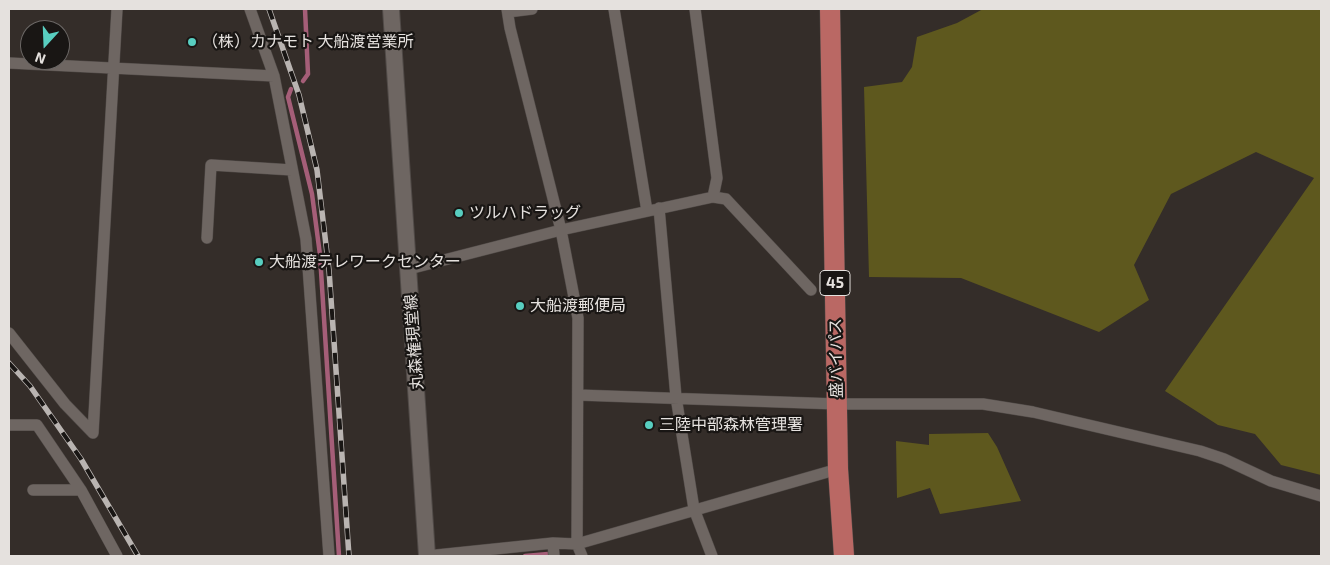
<!DOCTYPE html>
<html>
<head>
<meta charset="utf-8">
<style>
  body { margin:0 }
  #map { position:relative; width:1330px; height:565px; overflow:hidden; background:#342d29; font-family:"Exo 2",sans-serif }
  canvas { display:block }
  .frame { position:absolute; inset:0; border:10px solid #e5e1de; pointer-events:none }
  .north { position:absolute; left:20px; top:20px; width:50px; height:50px; box-sizing:border-box; background:#191614; border:1px solid #6b6765; border-radius:50%; rotate:200deg; font-size:14px; font-weight:700; line-height:20px; text-align:center; color:#e5e1de }
  .north::after { content:''; display:block; margin:auto; width:18px; height:22px; background:#58cec0; clip-path:polygon(50% 0,100% 100%,50% 72%,0 100%) }
</style>
</head>
<body>
<div id="map">
<canvas width="1330" height="565"></canvas>
<div class="frame"></div>
<div class="north">N</div>
</div>
<script>
const ctx = document.querySelector('canvas').getContext('2d');
ctx.lineJoin = 'round';
function paint(path, color) {
  ctx.fillStyle = color;
  ctx.fill(path, 'evenodd');
}
function toPath(rows) {
  const path = new Path2D();
  for (const r of rows) {
    path.moveTo(r[0], r[1]);
    for (let i = 2; i < r.length; i += 2) path.lineTo(r[i], r[i + 1]);
  }
  return path;
}
function stroke(path, color, width, dash) {
  ctx.strokeStyle = color;
  ctx.lineWidth = width;
  ctx.lineCap = dash ? 'butt' : 'round';
  ctx.setLineDash(dash || []);
  ctx.stroke(path);
}
function drawText(font, color, halo, rows, align = 'center') {
  ctx.font = font + ' "Exo 2","Noto Sans JP",sans-serif';
  ctx.lineWidth = 4.5;
  ctx.setLineDash([]);
  ctx.textBaseline = 'middle';
  ctx.strokeStyle = halo;
  ctx.fillStyle = color;
  for (const [text, x, y, turn = 0] of rows) {
    ctx.save();
    ctx.translate(x, y);
    ctx.rotate((+turn || 0) * Math.PI / 180);
    ctx.textAlign = isNaN(turn) ? turn : align;
    if (halo) ctx.strokeText(text, 0, 0);
    ctx.fillText(text, 0, 0);
    ctx.restore();
  }
}
paint(toPath([
  [983,9,1321,9,1321,475,1281,465,1255,434,1218,425,1165,391,1314,178,1256,152,1171,194,1134,265,1149,300,1099,332,961,278,869,277,864,87,902,82,912,67,917,37,957,23],
  [988,433,997,447,1021,501,940,514,930,488,897,498,896,441,929,445,929,434]
]), '#5e581e');
stroke(toPath([
  [303,81,308,74,305,9],
  [291,89,288,97,312,194,320,255,339,556],
  [525,556,548,554]
]), '#a55e78', 4.5);
const street = toPath([
  [250,9,274,76,306,239,329,556],
  [507,9,510,28,561,230,578,318,577,544,582,556],
  [614,9,647,211],
  [695,9,717,178,713,197],
  [508,12,532,9],
  [9,63,274,76],
  [659,208,676,397,694,509,712,556],
  [207,238,211,165,292,170],
  [409,269,561,230,713,197,726,199,811,290],
  [9,333,65,404,93,433],
  [578,395,837,404,983,404,1033,412,1200,451,1224,459,1271,481,1321,496],
  [9,425,37,425,81,490,117,556],
  [93,433,117,9],
  [33,490,81,490],
  [553,543,554,556],
  [427,556,553,543,577,544,838,469]
]);
const secondary = toPath([
  [391,9,427,556]
]);
const highway = toPath([
  [830,9,838,469,844,556]
]);
stroke(street, '#504a47', 12);
stroke(secondary, '#504a47', 18);
stroke(highway, '#504a47', 21);
stroke(street, '#6e6662', 11);
stroke(secondary, '#6e6662', 16);
stroke(highway, '#ba6864', 20);
const rail = toPath([
  [269,9,299,95,317,170,329,270,349,556],
  [9,363,30,386,81,459,138,556]
]);
stroke(rail, '#b9b4b1', 5.5);
stroke(rail, '#191614', 4, [11]);
for (const [x, y, r, color] of [
  [192,42,5,"#58cec0"],
  [459,213,5,"#58cec0"],
  [259,262,5,"#58cec0"],
  [520,306,5,"#58cec0"],
  [649,425,5,"#58cec0"]
]) {
  const dot = new Path2D();
  dot.arc(x, y, r, 0, 2 * Math.PI);
  ctx.fillStyle = color;
  ctx.fill(dot);
  stroke(dot, '#191614', 2);
}
for (const [x, y, w] of [
  [835,283,30]
]) {
  const box = new Path2D();
  box.roundRect(x - w / 2, y - 12.5, w, 25, 4);
  ctx.fillStyle = '#191614';
  ctx.fill(box);
  stroke(box, '#e5e1de', 1);
}
drawText('bold 15px', '#e5e1de', null, [
  ["45",835,283]
]);
drawText('16px', '#e5e1de', '#191614', [
  ["（株）カナモト 大船渡営業所",202,42],
  ["ツルハドラッグ",469,213],
  ["大船渡テレワークセンター",269,262],
  ["大船渡郵便局",530,306],
  ["三陸中部森林管理署",659,425]
], 'left');
drawText('16px', '#e5e1de', '#191614', [
  ["丸森権現堂線",414,342,-94],
  ["盛バイパス",836,358,-91]
]);
</script>
</body>
</html>
